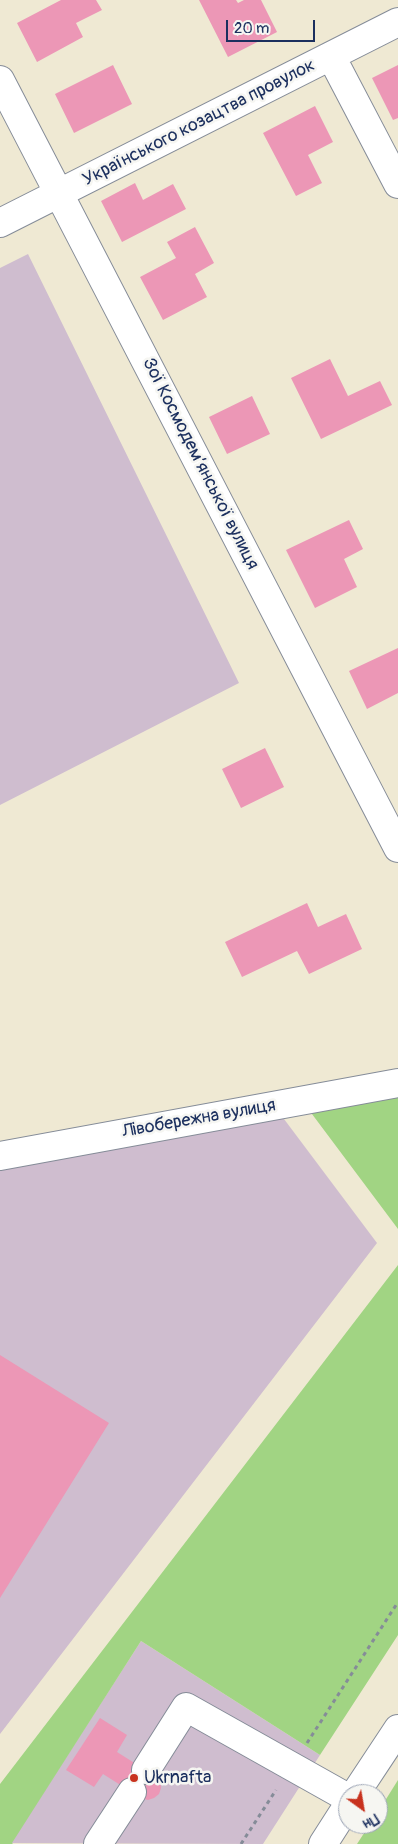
<!DOCTYPE html>
<html>
<head>
<meta charset="utf-8">
<style>
  body { margin:0 }
  #map { position:relative; width:398px; height:1844px; overflow:hidden; background:#efe9d3; font-family:Pangolin,sans-serif }
  canvas { display:block }
  .north { position:absolute; left:338px; top:1784px; width:50px; height:50px; box-sizing:border-box; background:#f6f6f2; border:1px solid #9ea6b7; border-radius:50%; rotate:148deg; font-size:14px; font-weight:700; line-height:20px; text-align:center; color:#1b2f5e }
  .north::after { content:''; display:block; margin:auto; width:18px; height:22px; background:#c8321e; clip-path:polygon(50% 0,100% 100%,50% 72%,0 100%) }
  .scale { position:absolute; left:226px; top:20px; width:89px; height:22px; box-sizing:border-box; border:2px solid #1b2f5e; border-top:0; padding-left:6px; font-size:15px; line-height:18px; white-space:nowrap; color:#1b2f5e; -webkit-text-stroke:4px #f6f6f2; paint-order:stroke }
</style>
</head>
<body>
<div id="map">
<canvas width="398" height="1844"></canvas>
<div class="north">Пн</div>
<div class="scale">20 m</div>
</div>
<script>
const ctx = document.querySelector('canvas').getContext('2d');
ctx.lineJoin = 'round';
function paint(path, color) {
  ctx.fillStyle = color;
  ctx.fill(path, 'evenodd');
}
function toPath(rows) {
  const path = new Path2D();
  for (const r of rows) {
    path.moveTo(r[0], r[1]);
    for (let i = 2; i < r.length; i += 2) path.lineTo(r[i], r[i + 1]);
  }
  return path;
}
function stroke(path, color, width, dash) {
  ctx.strokeStyle = color;
  ctx.lineWidth = width;
  ctx.lineCap = dash ? 'butt' : 'round';
  ctx.setLineDash(dash || []);
  ctx.stroke(path);
}
function drawText(font, color, halo, rows, align = 'center') {
  ctx.font = font + ' Pangolin,sans-serif';
  ctx.lineWidth = 5;
  ctx.setLineDash([]);
  ctx.textBaseline = 'middle';
  ctx.strokeStyle = halo;
  ctx.fillStyle = color;
  for (const [text, x, y, turn = 0] of rows) {
    ctx.save();
    ctx.translate(x, y);
    ctx.rotate((+turn || 0) * Math.PI / 180);
    ctx.textAlign = isNaN(turn) ? turn : align;
    if (halo) ctx.strokeText(text, 0, 0);
    ctx.fillText(text, 0, 0);
    ctx.restore();
  }
}
paint(toPath([
  [28,254,239,683,0,805,0,268],
  [281,1115,377,1243,0,1734,0,1165],
  [141,1641,320,1755,263,1844,11,1843]
]), '#cfbdcf');
paint(toPath([
  [398,1095,398,1229,309,1110],
  [398,1265,398,1635,320,1755,141,1641,12,1843,13,1844,0,1844,0,1784],
  [398,1780,398,1844,357,1844,370,1824,378,1824,378,1812]
]), '#a1d483');
paint(toPath([
  [61,0,96,0,102,10,76,23,83,37,37,62,17,23],
  [199,0,236,0,238,3,244,0,261,0,277,32,228,57],
  [113,65,132,104,74,133,55,94],
  [398,65,398,118,393,120,372,78],
  [315,106,333,142,308,155,322,183,296,196,263,133],
  [135,183,143,200,173,184,186,209,122,242,101,201],
  [195,227,214,263,195,274,207,297,163,320,140,277,176,258,167,242],
  [330,359,348,396,380,381,392,405,321,439,291,378],
  [252,396,270,434,227,454,209,417],
  [349,520,363,549,344,559,357,587,315,608,286,550],
  [398,648,398,693,367,709,349,671],
  [265,748,284,787,241,808,222,769],
  [307,903,318,927,346,914,362,949,309,974,297,951,242,977,225,942],
  [0,1355,109,1423,0,1598],
  [100,1718,127,1735,117,1752,155,1776,160,1781,161,1788,159,1794,154,1798,148,1800,141,1798,103,1774,94,1787,66,1770]
]), '#ec97b6');
const minor = toPath([
  [331,56,398,184],
  [0,80,398,848],
  [0,223,398,22],
  [0,1156,398,1083],
  [146,1770,186,1707,348,1798],
  [98,1844,132,1792]
]);
const highway = toPath([
  [355,1794,398,1729],
  [323,1844,348,1805]
]);
stroke(minor, '#858c98', 30);
stroke(highway, '#858c98', 30);
stroke(toPath([
  [307,1743,398,1602],
  [241,1844,276,1790]
]), '#858c98', 3, [4, 4]);
stroke(minor, '#fff', 28);
stroke(highway, '#fff', 28);
for (const [x, y, r, color] of [
  [134,1778,5,"#c8321e"]
]) {
  const dot = new Path2D();
  dot.arc(x, y, r, 0, 2 * Math.PI);
  ctx.fillStyle = color;
  ctx.fill(dot);
  stroke(dot, '#f6f6f2', 2);
}
drawText('18px', '#1b2f5e', '#f6f6f2', [
  ["Українського козацтва провулок",199,123,-27],
  ["Зої Космодем’янської вулиця",200,464,63],
  ["Лівобережна вулиця",199,1119,-10]
]);
drawText('18px', '#1b2f5e', '#f6f6f2', [
  ["Ukrnafta",144,1778]
], 'left');
</script>
</body>
</html>
